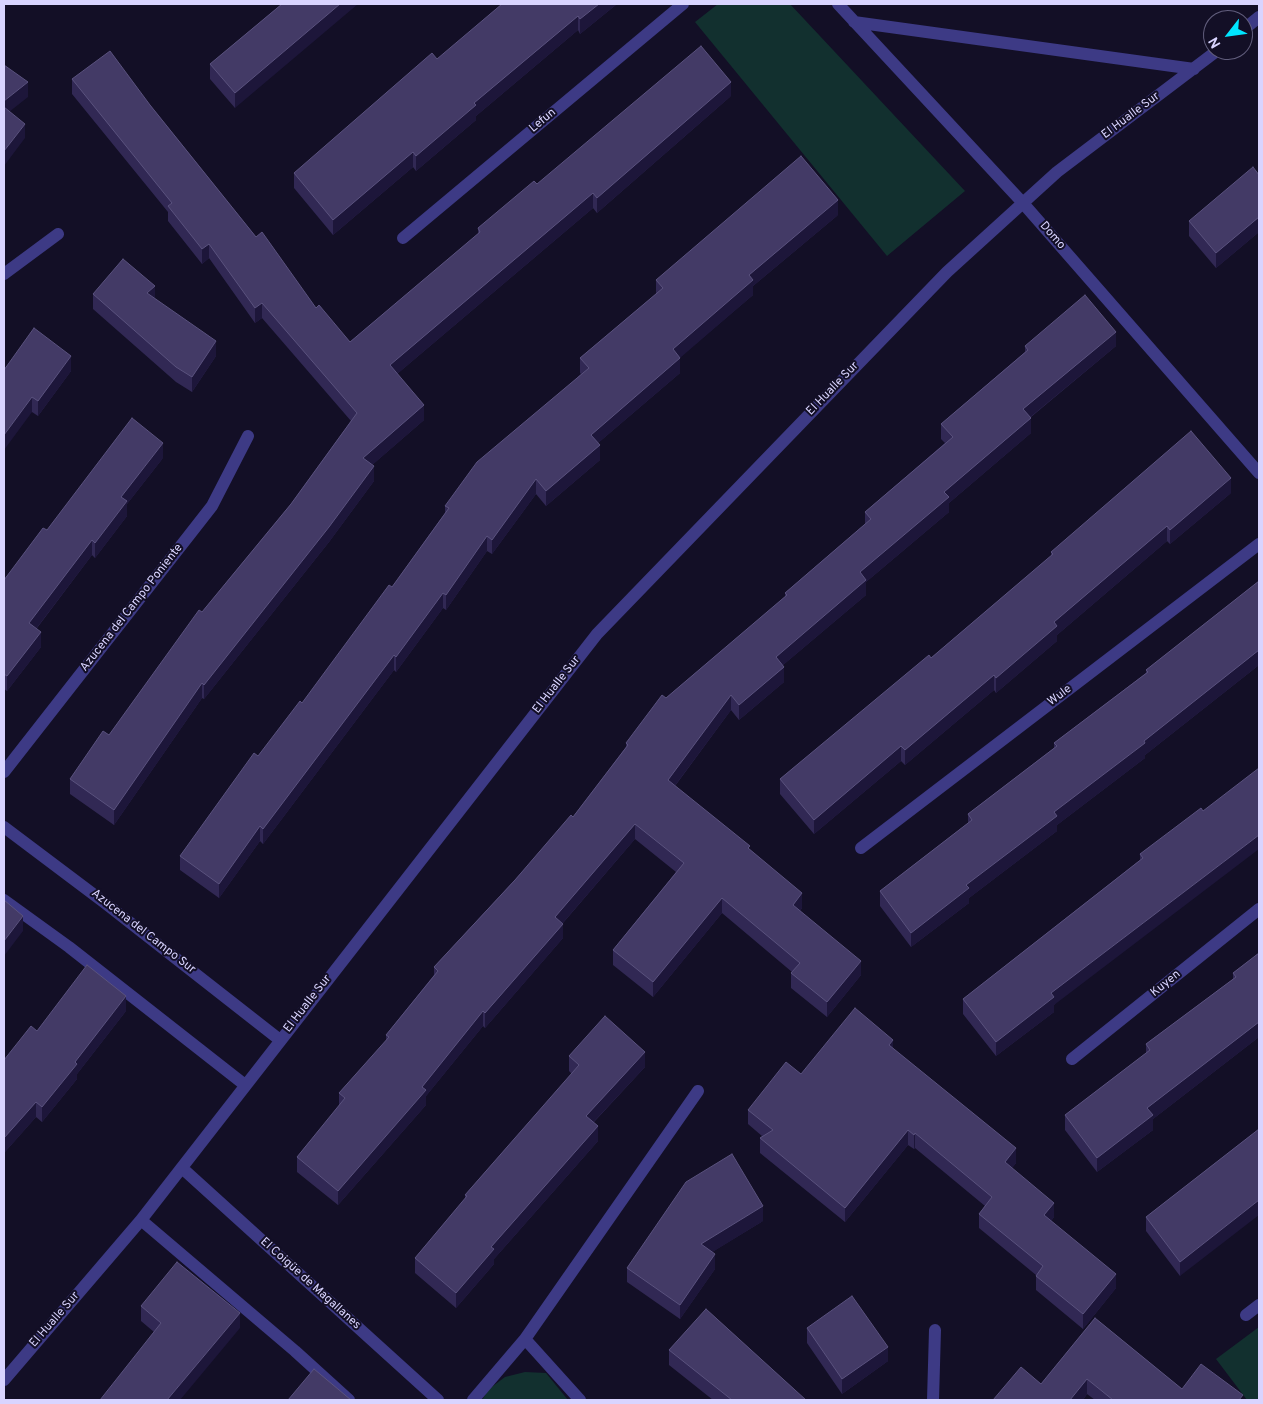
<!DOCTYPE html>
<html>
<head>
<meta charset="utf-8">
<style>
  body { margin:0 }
  #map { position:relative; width:1263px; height:1404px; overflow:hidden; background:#130f26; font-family:Overpass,sans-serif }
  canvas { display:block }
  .frame { position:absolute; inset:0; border:5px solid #d9d4ff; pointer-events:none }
  .north { position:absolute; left:1203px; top:10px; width:50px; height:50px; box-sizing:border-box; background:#130f26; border:1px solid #625e7d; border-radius:50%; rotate:240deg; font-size:14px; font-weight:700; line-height:20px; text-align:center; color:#d9d4ff }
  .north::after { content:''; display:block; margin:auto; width:18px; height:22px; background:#00e5ff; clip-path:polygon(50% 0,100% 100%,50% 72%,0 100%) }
</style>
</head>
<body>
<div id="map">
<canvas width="1263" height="1404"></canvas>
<div class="frame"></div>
<div class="north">N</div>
</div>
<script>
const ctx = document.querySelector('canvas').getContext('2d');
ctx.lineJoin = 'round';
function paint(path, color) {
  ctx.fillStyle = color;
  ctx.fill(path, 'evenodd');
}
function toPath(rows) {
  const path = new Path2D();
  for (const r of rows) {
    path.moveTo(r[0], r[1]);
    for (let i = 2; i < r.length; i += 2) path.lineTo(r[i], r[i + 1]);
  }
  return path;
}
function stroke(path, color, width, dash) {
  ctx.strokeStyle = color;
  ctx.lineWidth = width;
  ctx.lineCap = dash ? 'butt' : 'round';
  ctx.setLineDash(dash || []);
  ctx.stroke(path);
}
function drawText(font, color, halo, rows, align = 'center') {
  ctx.font = font + ' Overpass,sans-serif';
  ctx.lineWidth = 4;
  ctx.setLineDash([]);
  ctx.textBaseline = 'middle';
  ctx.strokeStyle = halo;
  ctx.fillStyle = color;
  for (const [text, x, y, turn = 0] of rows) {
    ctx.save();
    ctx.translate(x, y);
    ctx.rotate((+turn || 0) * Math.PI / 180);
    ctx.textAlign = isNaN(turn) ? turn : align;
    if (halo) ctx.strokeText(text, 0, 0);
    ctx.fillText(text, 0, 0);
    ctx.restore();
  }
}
paint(toPath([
  [718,4,790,4,965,191,887,256,695,22],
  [1259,1327,1259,1400,1247,1400,1216,1359],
  [525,1372,546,1373,568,1400,482,1400,489,1389,505,1377]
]), '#12302f');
stroke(toPath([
  [838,4,1022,202,1259,473],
  [854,22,1194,69],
  [1243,30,1259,17],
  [403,238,683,4],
  [4,274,58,234],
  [4,772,212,506,248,436],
  [4,827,105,903,280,1040],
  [861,848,1259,544],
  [4,900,69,947,245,1085],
  [1072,1059,1259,909],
  [182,1168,438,1400],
  [141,1220,295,1351,349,1400],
  [1246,1315,1259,1305],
  [525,1339,580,1400],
  [4,1380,141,1220,597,634,947,272,1057,172,1218,50],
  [473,1400,525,1339,698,1091],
  [933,1400,935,1330]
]), '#3d3a85', 12);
paint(toPath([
  [282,4,235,108,210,79,210,64],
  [617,4,580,34,578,30,476,116,476,120,416,171,413,167,333,235,294,188,294,173,437,59],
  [72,79,150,105,256,237,316,308,350,342,478,234,478,228,537,184,731,96,597,213,593,208,397,374,424,420,372,465,374,481,329,542,204,699,202,698,114,825,70,794,70,779,109,735,202,612,291,504,351,421,262,318,255,323,209,258,202,264,168,221,168,212,72,94],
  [1259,175,1259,232,1216,268,1189,236,1189,221],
  [838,215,753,286,753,295,680,357,680,373,598,443,600,460,546,506,536,494,492,554,487,551,446,610,443,608,396,672,394,670,263,844,260,841,219,898,180,870,180,856,258,756,302,703,392,587,445,513,445,506,581,374,580,373,580,358,656,294,656,280],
  [93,294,155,299,216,356,192,392,176,382,93,309],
  [1025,346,1116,346,1031,417,1031,433,949,503,949,512,866,582,866,595,783,665,784,682,739,720,731,710,675,786,750,850,802,908,800,911,861,975,827,1017,791,988,791,973,792,972,722,913,653,997,613,965,613,950,676,872,635,839,563,923,563,938,485,1028,483,1026,426,1096,426,1105,338,1205,297,1172,297,1157,339,1106,339,1093,386,1041,386,1035,434,975,434,967,573,817,626,747,626,743,666,698,785,597,785,593,865,524,865,512,945,443,941,439,941,424,1025,352],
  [4,370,71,371,38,416,32,412],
  [163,458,127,504,127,516,95,558,92,555,37,628,41,647,7,691,4,689,4,580,47,530],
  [1231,493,1170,544,1167,541,1057,635,1057,641,996,693,994,690,905,765,901,761,814,834,780,794,780,779,931,658,1051,556,1051,552],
  [1259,581,1259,665,1145,755,1145,758,1057,825,1057,831,969,898,969,903,911,947,880,906,880,891,968,823,968,814,1054,748,1054,743,1146,673,1146,670],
  [1203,811,1054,1005,1054,1012,996,1056,963,1014,963,999,1140,860,1140,854],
  [1259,953,1259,1037,1153,1119,1153,1130,1097,1172,1065,1130,1065,1115,1146,1053,1146,1044,1233,979,1233,973],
  [126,1011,77,1074,77,1079,42,1122,36,1117,4,1153,37,1031],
  [893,1048,1016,1163,1012,1168,1054,1217,1051,1221,1116,1288,1083,1329,1036,1290,1036,1275,979,1228,979,1214,985,1206,915,1148,914,1149,908,1145,845,1222,760,1153,760,1138,762,1136,748,1124,748,1110,801,1074],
  [569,1056,645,1067,594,1122,598,1141,494,1259,494,1264,456,1308,415,1273,415,1258,465,1199,465,1195,572,1074,569,1071],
  [1259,1129,1180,1276,1146,1231,1146,1217],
  [763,1221,712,1252,715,1269,680,1319,627,1282,627,1268],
  [141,1306,240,1328,154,1332,141,1321],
  [1095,1318,1182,1389,1243,1400,1095,1400,1087,1394,1083,1400,993,1400,1041,1384],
  [807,1328,888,1361,842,1394,807,1343],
  [669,1350,806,1400,713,1400,669,1365]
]), '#312854');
paint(toPath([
  [340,4,358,4,235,108,235,93],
  [599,4,617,4,580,34,580,19],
  [578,16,578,30,476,116,476,120,416,171,416,156,474,103],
  [28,82,28,97,4,116,4,101],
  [731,82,731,96,597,213,597,198],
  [25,124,25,138,4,166,4,151],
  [413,152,413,167,333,235,333,220],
  [593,193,593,208,390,380,390,365],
  [838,200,838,215,753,286,753,295,673,364,673,349,749,275],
  [1259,217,1259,232,1216,268,1216,253],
  [209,244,209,258,202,264,202,249],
  [155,286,155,301,147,293],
  [262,303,262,318,255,323,255,308],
  [1116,332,1116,346,1023,423,1023,409],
  [216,341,216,356,192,392,192,377],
  [71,356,71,371,38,416,38,401],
  [680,358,680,373,591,449,591,435],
  [32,397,32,412,4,450,4,435],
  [424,405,424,420,363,473,363,458],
  [1031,418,1031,433,949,503,949,512,866,582,866,595,776,671,776,657,860,572,944,492],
  [163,443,163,458,127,504,127,516,95,558,95,543,121,497],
  [600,445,600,460,546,506,546,491],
  [374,466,374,481,329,542,204,699,204,685],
  [1231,478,1231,493,1170,544,1170,530],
  [536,479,536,494,492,554,492,540],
  [1167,526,1167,541,1057,635,1057,641,996,693,996,678,1054,622],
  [487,536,487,551,446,610,446,595],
  [92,540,92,555,29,638,29,623],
  [443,593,443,608,396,672,396,657],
  [41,632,41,647,7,691,7,676],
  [1259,650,1259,665,1145,755,1145,758,1057,825,1057,831,969,898,969,903,911,947,911,933,966,885,1054,812],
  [394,655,394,670,263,844,263,829],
  [784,667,784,682,739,720,739,705],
  [994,675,994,690,905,765,905,750],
  [202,683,202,698,114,825,114,810],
  [731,695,731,710,668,795,668,780],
  [901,746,901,761,814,834,814,820],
  [635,824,635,839,555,932,555,917],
  [260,826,260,841,219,898,219,884],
  [1259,835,1259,849,1054,1005,1054,1012,996,1056,996,1042,1051,993],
  [802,893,802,908,793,920,793,905],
  [722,898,722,913,653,997,653,982],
  [23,916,23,931,4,956,4,941],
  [563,924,563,938,485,1028,485,1013],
  [861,961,861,975,827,1017,827,1002],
  [126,996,126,1011,77,1074,77,1079,42,1122,42,1107,75,1062],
  [483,1011,483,1026,426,1096,426,1105,338,1205,338,1191],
  [1259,1022,1259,1037,1153,1119,1153,1130,1097,1172,1097,1158,1147,1108],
  [893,1040,893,1055,889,1045],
  [645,1052,645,1067,586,1130,586,1116],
  [36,1102,36,1117,4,1153,4,1138],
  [598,1126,598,1141,494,1259,494,1264,456,1308,456,1293,491,1247],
  [908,1130,908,1145,845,1222,845,1208],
  [915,1133,915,1148,914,1149,914,1135],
  [1016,1148,1016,1163,1005,1177,1005,1162],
  [1259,1200,1259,1215,1180,1276,1180,1262],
  [1054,1203,1054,1217,1044,1230,1044,1215],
  [763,1206,763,1221,701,1259,701,1244],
  [715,1254,715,1269,680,1319,680,1305],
  [1116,1274,1116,1288,1083,1329,1083,1314],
  [240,1313,240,1328,180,1400,167,1400],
  [888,1347,888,1361,842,1394,842,1379],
  [1087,1379,1087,1394,1083,1400,1070,1400]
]), '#1d163a');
const building = toPath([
  [282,4,340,4,235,93,210,64,282,4],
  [502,4,599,4,580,19,578,16,474,103,476,105,416,156,413,152,333,220,294,173,432,53,437,59,502,4],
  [701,46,731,82,597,198,593,193,390,365,424,405,363,458,374,466,329,527,204,685,202,683,114,810,70,779,103,731,109,735,199,610,202,612,291,504,357,413,262,303,255,308,209,244,202,249,168,206,172,203,72,79,110,51,150,105,256,237,262,232,316,308,319,305,350,342,480,232,478,228,534,181,537,184,701,46],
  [4,65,28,82,4,101,4,65],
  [4,107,25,124,4,151,4,107],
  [801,156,838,200,749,275,753,280,673,349,680,358,591,435,600,445,546,491,536,479,492,540,487,536,446,595,443,593,396,657,394,655,263,829,260,826,219,884,180,856,254,753,258,756,300,701,302,703,389,585,392,587,449,508,445,506,477,462,589,368,580,358,663,288,656,280,801,156],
  [1253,167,1259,175,1259,217,1216,253,1189,221,1253,167],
  [123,259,155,286,147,293,216,341,192,377,176,367,93,294,123,259],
  [1085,295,1116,332,1023,409,1031,418,944,492,949,497,860,572,866,580,776,657,784,667,739,705,731,695,668,780,750,846,748,848,802,893,793,905,861,961,827,1002,791,973,800,963,722,898,653,982,613,950,684,863,635,824,555,917,563,924,485,1013,483,1011,422,1087,426,1090,338,1191,297,1157,345,1098,339,1093,389,1037,386,1035,438,971,434,967,515,880,571,815,573,817,628,745,626,743,662,695,666,698,787,595,785,593,871,519,865,512,953,437,941,424,1028,350,1025,346,1085,295],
  [34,328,71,356,38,401,32,397,4,435,4,370,34,328],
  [132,418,163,443,121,497,127,501,95,543,92,540,29,623,41,632,7,676,4,674,4,580,43,528,47,530,132,418],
  [1191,431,1231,478,1170,530,1167,526,1054,622,1057,626,996,678,994,675,905,750,901,746,814,820,780,779,929,655,931,658,1053,554,1051,552,1191,431],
  [1259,581,1259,650,1144,741,1145,743,1054,812,1057,816,966,885,969,888,911,933,880,891,972,820,968,814,1057,746,1054,743,1148,672,1146,670,1259,581],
  [1259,768,1259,835,1051,993,1054,997,996,1042,963,999,1143,858,1140,854,1201,808,1203,811,1259,768],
  [4,900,23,916,4,941,4,900],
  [1259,953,1259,1022,1147,1108,1153,1115,1097,1158,1065,1115,1150,1050,1146,1044,1236,977,1233,973,1259,953],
  [87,965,126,996,75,1062,77,1064,42,1107,36,1102,4,1138,4,1060,31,1026,37,1031,87,965],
  [855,1008,893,1040,889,1045,1016,1148,1005,1162,1054,1203,1044,1215,1116,1274,1083,1314,1036,1276,1043,1266,979,1214,992,1197,915,1133,914,1135,908,1130,845,1208,760,1138,773,1130,748,1110,786,1062,801,1074,855,1008],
  [605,1016,645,1052,586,1116,598,1126,491,1247,494,1249,456,1293,415,1258,467,1196,465,1195,579,1065,569,1056,605,1016],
  [1259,1129,1259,1200,1180,1262,1146,1217,1259,1129],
  [732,1154,763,1206,701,1244,715,1254,680,1305,627,1268,686,1182,732,1154],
  [177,1262,240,1313,167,1400,100,1400,161,1323,141,1306,177,1262],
  [852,1296,888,1347,842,1379,807,1328,852,1296],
  [706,1309,806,1400,732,1400,669,1350,706,1309],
  [1095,1318,1182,1389,1201,1364,1243,1395,1239,1400,1113,1400,1087,1379,1070,1400,993,1400,1021,1367,1041,1384,1095,1318],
  [314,1369,351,1400,288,1400,314,1369]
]);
paint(building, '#433a66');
stroke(building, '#5a527e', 1);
drawText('12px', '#d9d4ff', '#130f26', [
  ["El Hualle Sur",1131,116,-37],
  ["Lefun",543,121,-40],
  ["Domo",1052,236,49],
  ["El Hualle Sur",833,389,-46],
  ["Azucena del Campo Poniente",132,608,-52],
  ["El Hualle Sur",557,685,-52],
  ["Wule",1060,696,-37],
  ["Azucena del Campo Sur",143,932,38],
  ["Kuyen",1166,984,-39],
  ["El Hualle Sur",308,1004,-52],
  ["El Coigüe de Magallanes",310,1284,42],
  ["El Hualle Sur",55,1320,-49]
]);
</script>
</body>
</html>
